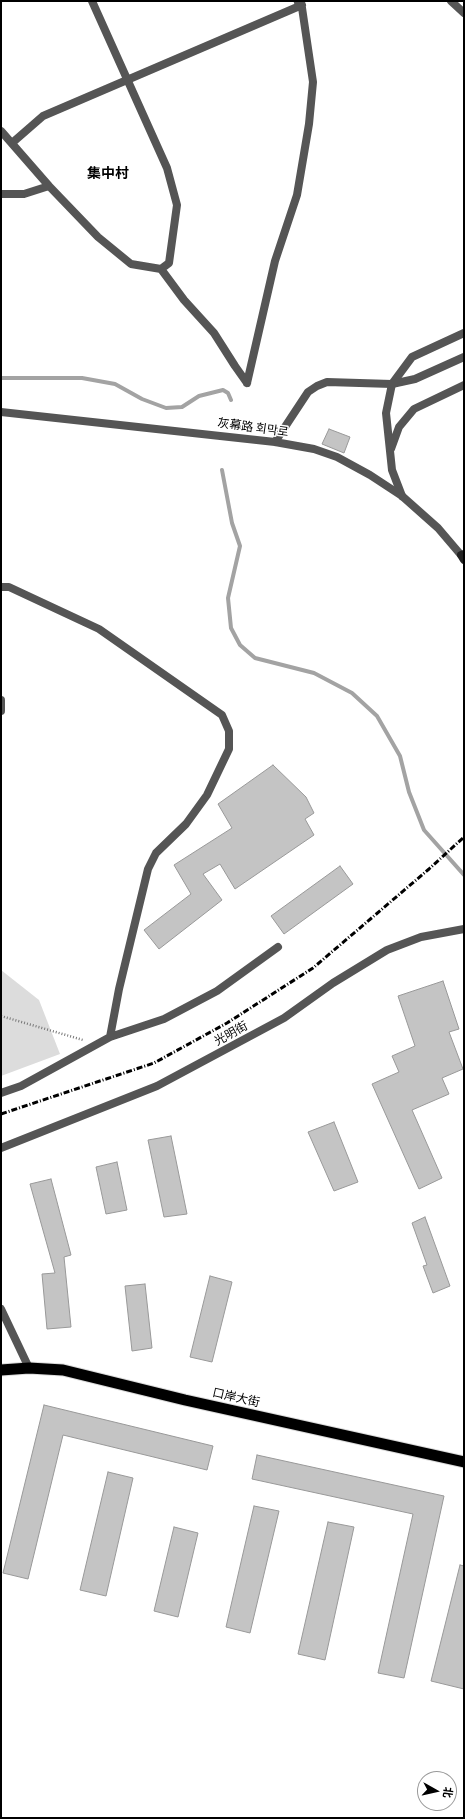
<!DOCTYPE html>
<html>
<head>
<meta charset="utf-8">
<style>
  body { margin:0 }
  #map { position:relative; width:465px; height:1819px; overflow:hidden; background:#fff; font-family:"PT Sans Narrow","Noto Sans SC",sans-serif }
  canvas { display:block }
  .frame { position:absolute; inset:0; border:2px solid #000; pointer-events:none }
  .north { position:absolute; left:417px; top:1771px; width:40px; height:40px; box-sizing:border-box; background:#fff; border:1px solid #999; border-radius:50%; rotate:98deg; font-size:11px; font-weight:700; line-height:16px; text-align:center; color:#000 }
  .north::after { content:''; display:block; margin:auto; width:14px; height:18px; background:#000; clip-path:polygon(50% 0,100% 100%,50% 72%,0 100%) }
</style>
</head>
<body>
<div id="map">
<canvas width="465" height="1819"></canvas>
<div class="frame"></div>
<div class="north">北</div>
</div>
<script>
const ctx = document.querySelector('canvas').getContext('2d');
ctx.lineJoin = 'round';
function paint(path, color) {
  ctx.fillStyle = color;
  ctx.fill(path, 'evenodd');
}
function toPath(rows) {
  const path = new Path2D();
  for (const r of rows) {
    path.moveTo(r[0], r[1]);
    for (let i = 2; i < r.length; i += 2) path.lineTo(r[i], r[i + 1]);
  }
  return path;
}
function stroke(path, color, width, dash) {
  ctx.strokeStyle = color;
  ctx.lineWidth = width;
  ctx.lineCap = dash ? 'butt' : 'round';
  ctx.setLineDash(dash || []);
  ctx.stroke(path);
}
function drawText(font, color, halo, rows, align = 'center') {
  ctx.font = font + ' "PT Sans Narrow","Noto Sans SC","Noto Sans KR",sans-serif';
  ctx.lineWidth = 3;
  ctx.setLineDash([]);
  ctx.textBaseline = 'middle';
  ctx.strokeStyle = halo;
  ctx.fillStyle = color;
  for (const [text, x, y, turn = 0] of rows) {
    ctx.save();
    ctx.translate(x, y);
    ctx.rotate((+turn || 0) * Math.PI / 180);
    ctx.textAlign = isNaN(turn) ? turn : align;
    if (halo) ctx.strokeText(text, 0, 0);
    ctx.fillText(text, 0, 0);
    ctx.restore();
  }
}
paint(toPath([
  [1,970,39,1000,60,1054,1,1076]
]), '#dcdcdc');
stroke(toPath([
  [1,378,82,378,115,384,142,399,166,408,182,407,199,396,223,390,228,393,231,400],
  [222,470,232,523,240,546,228,598,231,628,240,645,255,658,314,673,352,693,377,716,400,756,409,792,424,830,464,875]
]), '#a3a3a3', 4);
const building = toPath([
  [329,429,350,437,344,453,322,444,329,429],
  [273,765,306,797,314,813,305,819,314,835,235,889,220,864,203,874,222,900,159,949,144,930,191,894,174,865,232,828,218,804,273,765],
  [340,866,353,884,284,934,271,916,340,866],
  [443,981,459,1029,449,1032,463,1069,442,1078,449,1094,412,1110,442,1178,419,1189,372,1084,399,1072,392,1056,415,1046,398,996,443,981],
  [334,1122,358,1182,334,1191,308,1132,334,1122],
  [171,1136,187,1214,164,1217,148,1140,171,1136],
  [117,1162,127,1210,106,1214,96,1167,117,1162],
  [51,1179,71,1255,64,1257,71,1327,47,1329,42,1274,55,1273,30,1184,51,1179],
  [425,1217,450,1286,433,1293,423,1266,427,1265,412,1223,425,1217],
  [210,1276,232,1282,212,1362,190,1357,210,1276],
  [145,1284,152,1348,132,1351,125,1286,145,1284],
  [44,1405,213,1446,207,1470,63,1435,28,1579,3,1573,44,1405],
  [257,1455,444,1496,404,1678,378,1673,413,1514,252,1479,257,1455],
  [108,1472,133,1478,106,1596,80,1590,108,1472],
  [254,1506,279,1511,250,1633,226,1627,254,1506],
  [328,1522,354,1527,325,1660,298,1654,328,1522],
  [174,1527,198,1533,178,1617,154,1611,174,1527],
  [460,1565,464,1566,464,1689,431,1681,460,1565]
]);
paint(building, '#c4c4c4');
stroke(building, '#999', 1);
const trunk = toPath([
  [1,1370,29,1368,63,1370,185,1400,464,1462]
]);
stroke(trunk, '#dbdbdb', 13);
stroke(toPath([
  [1,1016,83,1040]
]), '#777', 2.5, [1, 2]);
stroke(toPath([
  [92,1,167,168,177,205,169,263,161,269],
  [451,1,464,13],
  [1,131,49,186,98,237,131,264,161,269,184,300,214,333,235,366,247,383],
  [12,143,43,116,302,5,298,2],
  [1,194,24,194,49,186],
  [247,383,275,261,297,195,309,124,313,82,301,1],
  [391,449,399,427,414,409,464,385],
  [402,496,392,470,386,413,392,384,412,357,464,333],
  [1,587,9,587,99,629,222,715,229,731,229,749,207,795,186,824,156,853,148,869,119,989,110,1037],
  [1,700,1,711],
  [1,1093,21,1086,110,1037,164,1019,217,991,278,947],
  [1,1148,157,1086,284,1018,333,983,387,950,421,937,464,929],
  [1,1309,29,1368]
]), '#555', 8);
stroke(toPath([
  [1,412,275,442,314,449,337,457,370,475,402,496,438,528,461,555],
  [275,442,308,392,317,386,327,382,392,384,415,379,464,357]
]), '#555', 8);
stroke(toPath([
  [464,554,461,555,464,560]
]), '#222', 8);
stroke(trunk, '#000', 11);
stroke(toPath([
  [1,1114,154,1063,227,1023,313,968,429,869,464,837]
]), '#000', 3, [6, 2, 1, 2]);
drawText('12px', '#000', '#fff', [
  ["灰幕路 회막로",253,428,8],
  ["光明街",231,1034,-29],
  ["口岸大街",236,1398,13]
]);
drawText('bold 14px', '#000', '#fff', [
  ["集中村",108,174]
]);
</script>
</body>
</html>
